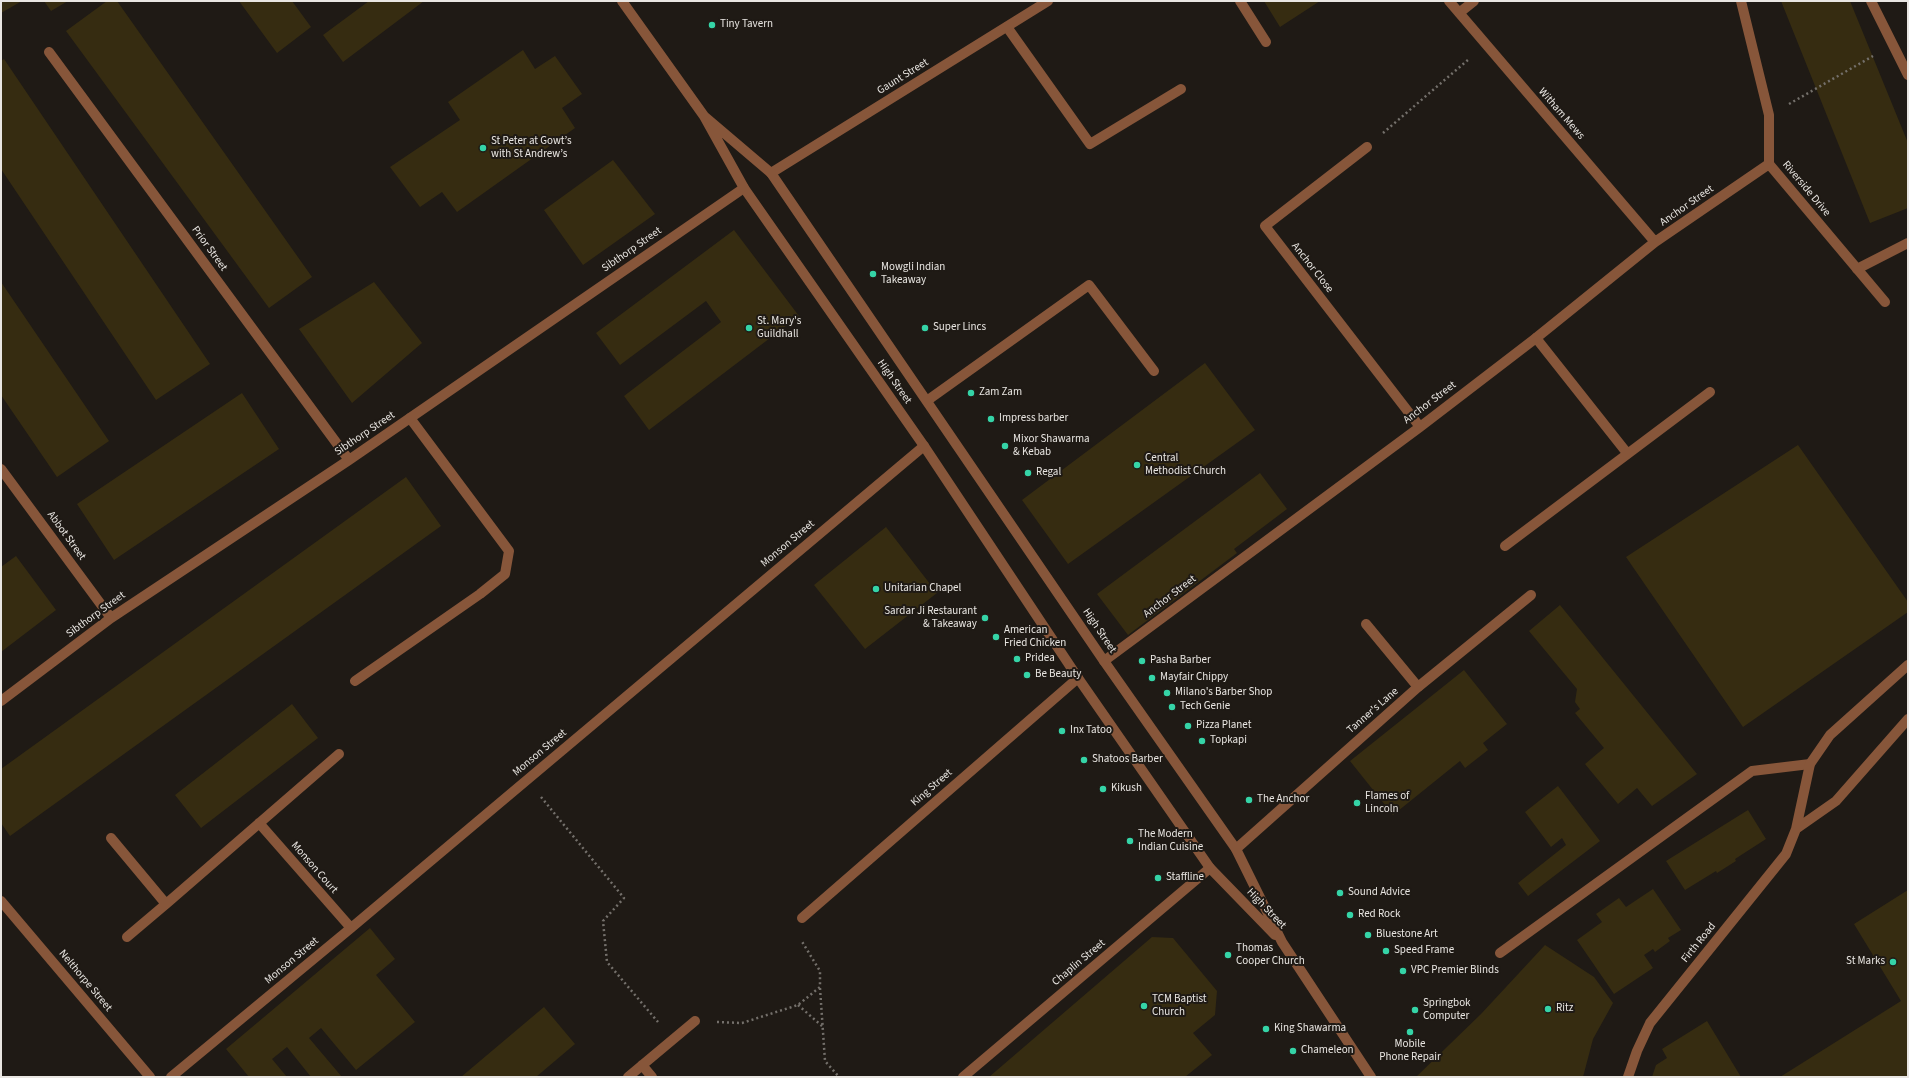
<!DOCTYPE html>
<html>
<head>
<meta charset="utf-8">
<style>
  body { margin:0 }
  #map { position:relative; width:1909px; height:1078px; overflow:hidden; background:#1f1a15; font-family:"Source Sans 3",sans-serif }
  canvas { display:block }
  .frame { position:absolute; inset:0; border:2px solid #e9e6e2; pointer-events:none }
</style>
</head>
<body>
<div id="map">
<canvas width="1909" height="1078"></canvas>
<div class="frame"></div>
</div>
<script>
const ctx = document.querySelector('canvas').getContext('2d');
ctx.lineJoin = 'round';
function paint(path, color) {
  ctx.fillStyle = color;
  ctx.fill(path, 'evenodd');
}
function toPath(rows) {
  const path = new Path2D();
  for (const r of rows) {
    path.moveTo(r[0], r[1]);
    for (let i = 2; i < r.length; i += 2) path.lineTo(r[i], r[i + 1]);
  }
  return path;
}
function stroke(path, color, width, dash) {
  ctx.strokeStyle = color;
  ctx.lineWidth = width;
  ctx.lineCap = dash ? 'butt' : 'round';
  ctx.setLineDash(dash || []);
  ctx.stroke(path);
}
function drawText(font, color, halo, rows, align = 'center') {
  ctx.font = font + ' "Source Sans 3",sans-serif';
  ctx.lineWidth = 4;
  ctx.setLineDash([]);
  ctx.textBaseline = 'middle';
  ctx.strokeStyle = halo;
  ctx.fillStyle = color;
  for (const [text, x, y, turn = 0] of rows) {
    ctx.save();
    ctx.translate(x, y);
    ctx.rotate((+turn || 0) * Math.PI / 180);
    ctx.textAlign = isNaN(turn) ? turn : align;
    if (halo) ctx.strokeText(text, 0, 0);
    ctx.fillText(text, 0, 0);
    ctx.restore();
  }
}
paint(toPath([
  [1,1,22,1,1,13],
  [44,1,68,1,51,11],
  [107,1,117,1,312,277,269,308,66,31],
  [239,1,292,1,311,27,277,53],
  [369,1,424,1,343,62,323,35],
  [1264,1,1320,1,1280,27],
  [1781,1,1850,1,1908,143,1908,208,1870,223],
  [523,50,535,69,555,56,582,94,562,108,575,128,457,212,442,192,420,207,390,167,460,120,448,102],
  [4,59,210,364,156,400,1,169,1,61],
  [613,160,655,214,583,265,544,210],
  [734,230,799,316,649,430,624,396,721,322,706,301,620,365,596,333],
  [1,282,109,441,57,477,1,395],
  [374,282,422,343,352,403,299,329],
  [1205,363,1255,430,1068,564,1022,500],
  [242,393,279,449,114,560,77,504],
  [1798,445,1908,602,1908,612,1743,727,1626,557],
  [1260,473,1287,509,1234,549,1237,553,1128,635,1097,594],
  [406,477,441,526,10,836,1,823,1,769],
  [886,527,937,593,865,649,814,585],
  [16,556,56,610,1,652,1,567],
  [1560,605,1697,774,1652,806,1637,788,1618,804,1585,764,1604,748,1575,713,1580,709,1575,702,1577,689,1529,631],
  [1464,670,1507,724,1483,743,1488,750,1465,768,1460,761,1393,815,1350,761],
  [292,704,318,738,201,828,175,795],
  [1558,786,1600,841,1528,896,1518,883,1566,845,1562,838,1551,847,1525,812],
  [1748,810,1766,839,1735,859,1736,861,1717,873,1716,871,1685,890,1666,861],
  [1653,889,1681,930,1668,938,1670,941,1655,952,1653,949,1644,955,1653,968,1614,994,1577,940,1602,922,1596,914,1619,898,1626,907],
  [1908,890,1908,1077,1780,1077,1901,1001,1854,924],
  [370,928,395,959,376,975,415,1022,356,1070,321,1028,309,1038,342,1077,311,1077,287,1047,272,1059,287,1077,249,1077,226,1049],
  [1152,937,1173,938,1217,991,1215,1015,1193,1033,1212,1055,1185,1077,989,1077],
  [1545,945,1594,977,1613,1003,1593,1039,1583,1077,1416,1077,1481,1014],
  [544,1007,575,1044,536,1077,461,1077],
  [1707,1021,1741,1077,1652,1077,1656,1065,1667,1058,1662,1049]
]), '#362c11');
stroke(toPath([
  [1789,104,1873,56],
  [1383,133,1469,59],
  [541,797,624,898,603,921,607,962,658,1022],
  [820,988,825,1061,839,1077],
  [798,1005,822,1026],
  [717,1022,742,1023,798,1005,820,987,820,971,801,940]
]), '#74706b', 2.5, [2, 3]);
stroke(toPath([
  [1240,1,1266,42],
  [1871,1,1908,75],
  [1007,27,1090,144,1181,89],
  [1857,269,1908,243],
  [1536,338,1627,453],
  [928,400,1089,285,1154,371],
  [1505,546,1710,392],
  [1366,624,1418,687],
  [355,681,480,594,505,574,509,551,410,418],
  [1500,953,1752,771,1810,764]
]), '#87563a', 10);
stroke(toPath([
  [1449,1,1655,242],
  [1741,1,1769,115,1769,164,1885,302],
  [1459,13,1474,1],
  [49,52,349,460],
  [1367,147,1265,226,1420,427],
  [771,173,1048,1],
  [1,469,111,618],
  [1104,661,1420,427,1536,338,1655,242,1769,164],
  [1,701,111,618,349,460,744,188],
  [259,823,351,928],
  [1796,829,1836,801,1908,719],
  [111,838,166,904,339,754],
  [1236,849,1418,687,1531,595],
  [1,901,150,1077],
  [802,918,1078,678],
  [127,937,166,904],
  [642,1065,652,1077],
  [171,1077,351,928,924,446],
  [628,1077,695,1021],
  [963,1077,1210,868],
  [1628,1077,1637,1051,1650,1023,1786,854,1796,829,1810,764,1830,735,1908,665]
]), '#87563a', 10);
stroke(toPath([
  [622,1,704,116,744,188,924,446,1078,678,1210,868,1275,935],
  [704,116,771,173,1104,661,1236,849,1282,942,1371,1077]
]), '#87563a', 10);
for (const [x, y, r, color] of [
  [712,25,4,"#35d4a7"],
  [483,148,4,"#35d4a7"],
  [873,274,4,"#35d4a7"],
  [749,328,4,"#35d4a7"],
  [925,328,4,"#35d4a7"],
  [971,393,4,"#35d4a7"],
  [991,419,4,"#35d4a7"],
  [1005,446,4,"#35d4a7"],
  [1137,465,4,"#35d4a7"],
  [1028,473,4,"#35d4a7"],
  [876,589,4,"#35d4a7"],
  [985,618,4,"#35d4a7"],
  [996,637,4,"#35d4a7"],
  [1017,659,4,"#35d4a7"],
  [1142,661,4,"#35d4a7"],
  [1027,675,4,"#35d4a7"],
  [1152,678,4,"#35d4a7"],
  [1167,693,4,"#35d4a7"],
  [1172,707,4,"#35d4a7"],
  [1188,726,4,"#35d4a7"],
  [1062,731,4,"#35d4a7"],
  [1202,741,4,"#35d4a7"],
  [1084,760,4,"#35d4a7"],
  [1103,789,4,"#35d4a7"],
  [1249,800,4,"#35d4a7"],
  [1357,803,4,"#35d4a7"],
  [1130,841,4,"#35d4a7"],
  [1158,878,4,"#35d4a7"],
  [1340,893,4,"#35d4a7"],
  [1350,915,4,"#35d4a7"],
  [1368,935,4,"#35d4a7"],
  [1386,951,4,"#35d4a7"],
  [1228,955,4,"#35d4a7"],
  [1893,962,4,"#35d4a7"],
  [1403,971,4,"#35d4a7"],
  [1144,1006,4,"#35d4a7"],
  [1548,1009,4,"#35d4a7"],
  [1415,1010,4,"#35d4a7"],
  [1266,1029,4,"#35d4a7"],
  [1410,1032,4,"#35d4a7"],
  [1293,1051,4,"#35d4a7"]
]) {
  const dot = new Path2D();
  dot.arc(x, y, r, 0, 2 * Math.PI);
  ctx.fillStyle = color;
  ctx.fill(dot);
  stroke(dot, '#1f1a15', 1.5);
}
drawText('11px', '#e9e6e2', '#1f1a15', [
  ["Tiny Tavern",720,25],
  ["St Peter at Gowt’s",491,142],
  ["with St Andrew’s",491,155],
  ["Mowgli Indian",881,268],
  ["Takeaway",881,281],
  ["St. Mary's",757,322],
  ["Guildhall",757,335],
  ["Super Lincs",933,328],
  ["Zam Zam",979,393],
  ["Impress barber",999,419],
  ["Mixor Shawarma",1013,440],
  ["& Kebab",1013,453],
  ["Central",1145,459],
  ["Methodist Church",1145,472],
  ["Regal",1036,473],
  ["Unitarian Chapel",884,589],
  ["Sardar Ji Restaurant",977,612,"right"],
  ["& Takeaway",977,625,"right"],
  ["American",1004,631],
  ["Fried Chicken",1004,644],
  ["Pridea",1025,659],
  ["Pasha Barber",1150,661],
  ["Be Beauty",1035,675],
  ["Mayfair Chippy",1160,678],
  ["Milano's Barber Shop",1175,693],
  ["Tech Genie",1180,707],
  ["Pizza Planet",1196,726],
  ["Inx Tatoo",1070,731],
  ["Topkapi",1210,741],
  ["Shatoos Barber",1092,760],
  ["Kikush",1111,789],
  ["Flames of",1365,797],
  ["Lincoln",1365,810],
  ["The Anchor",1257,800],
  ["The Modern",1138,835],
  ["Indian Cuisine",1138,848],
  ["Staffline",1166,878],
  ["Sound Advice",1348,893],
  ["Red Rock",1358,915],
  ["Bluestone Art",1376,935],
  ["Thomas",1236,949],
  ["Cooper Church",1236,962],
  ["Speed Frame",1394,951],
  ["St Marks",1885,962,"right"],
  ["VPC Premier Blinds",1411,971],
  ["TCM Baptist",1152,1000],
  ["Church",1152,1013],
  ["Springbok",1423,1004],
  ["Computer",1423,1017],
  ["Ritz",1556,1009],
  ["King Shawarma",1274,1029],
  ["Mobile",1410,1045,"center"],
  ["Phone Repair",1410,1058,"center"],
  ["Chameleon",1301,1051]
], 'left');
drawText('11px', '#e9e6e2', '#1f1a15', [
  ["Gaunt Street",903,77,-32],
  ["Witham Mews",1561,114,49],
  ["Riverside Drive",1806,189,50],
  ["Anchor Street",1687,206,-35],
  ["Prior Street",209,249,54],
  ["Sibthorp Street",632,250,-35],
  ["Anchor Close",1312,268,52],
  ["High Street",894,382,55],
  ["Anchor Street",1430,403,-37],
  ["Sibthorp Street",365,434,-34],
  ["Abbot Street",66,536,54],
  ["Monson Street",788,544,-40],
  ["Anchor Street",1170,597,-37],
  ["Sibthorp Street",96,615,-36],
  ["High Street",1099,631,56],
  ["Tanner's Lane",1373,711,-41],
  ["Monson Street",540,753,-40],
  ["King Street",932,788,-41],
  ["Monson Court",314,868,49],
  ["High Street",1266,909,46],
  ["Firth Road",1699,943,-51],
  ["Monson Street",292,961,-40],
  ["Chaplin Street",1079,963,-40],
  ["Nelthorpe Street",85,981,50]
]);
</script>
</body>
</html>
